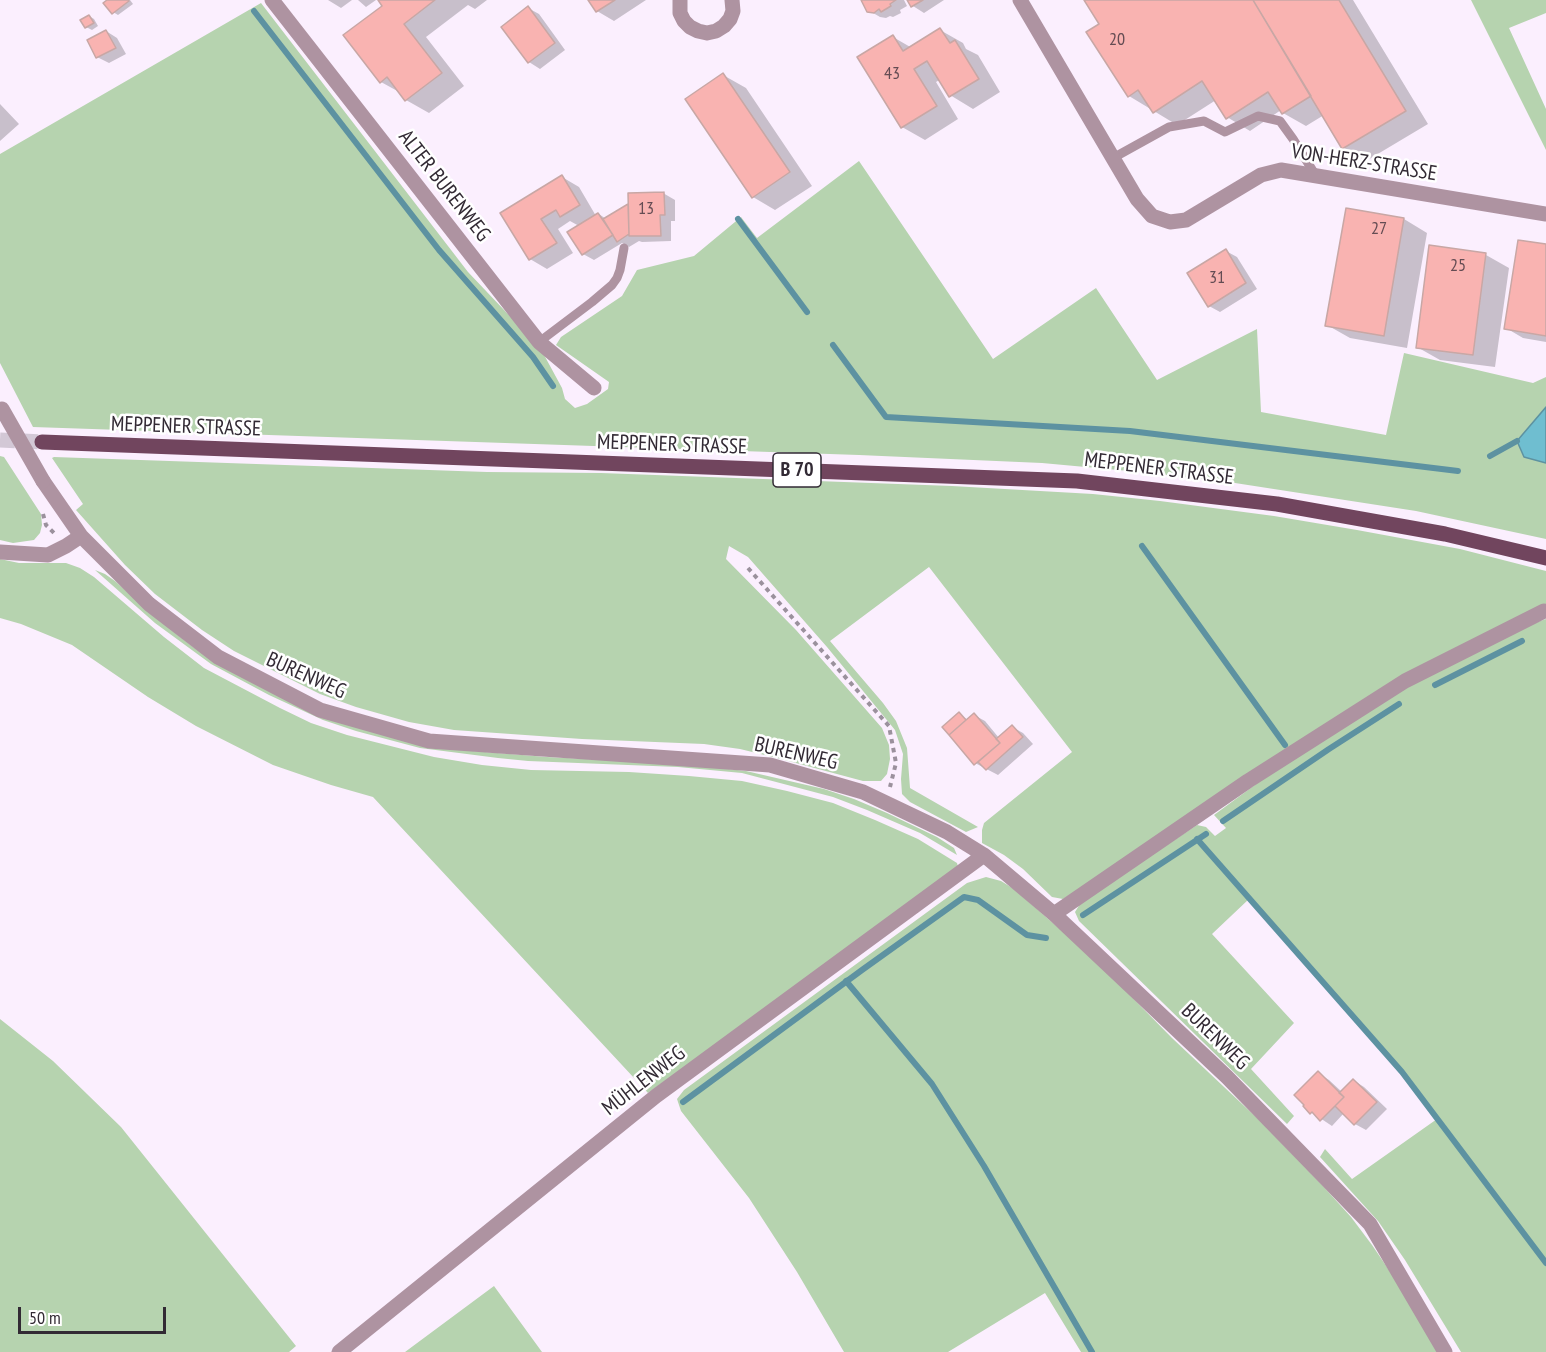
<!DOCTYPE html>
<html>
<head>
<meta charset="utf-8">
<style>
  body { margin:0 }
  #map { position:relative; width:1546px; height:1352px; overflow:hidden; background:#fbeffe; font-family:"PT Sans Narrow",sans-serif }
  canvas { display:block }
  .scale { position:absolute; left:18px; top:1307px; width:148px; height:27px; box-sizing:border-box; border:3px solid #322a34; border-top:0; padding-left:8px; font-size:18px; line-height:21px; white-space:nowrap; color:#322a34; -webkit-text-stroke:4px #fff; paint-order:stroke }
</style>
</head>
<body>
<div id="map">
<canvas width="1546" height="1352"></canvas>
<div class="scale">50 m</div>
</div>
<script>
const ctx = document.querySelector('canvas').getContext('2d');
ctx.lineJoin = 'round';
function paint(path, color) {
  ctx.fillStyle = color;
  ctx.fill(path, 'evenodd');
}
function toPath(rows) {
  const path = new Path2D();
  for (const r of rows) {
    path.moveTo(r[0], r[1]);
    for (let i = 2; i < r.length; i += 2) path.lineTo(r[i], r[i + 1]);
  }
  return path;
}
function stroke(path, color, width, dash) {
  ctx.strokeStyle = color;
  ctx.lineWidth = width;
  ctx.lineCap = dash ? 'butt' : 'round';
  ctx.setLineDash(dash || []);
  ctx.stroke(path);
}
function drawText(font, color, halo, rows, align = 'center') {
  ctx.font = font + ' "PT Sans Narrow",sans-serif';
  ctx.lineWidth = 5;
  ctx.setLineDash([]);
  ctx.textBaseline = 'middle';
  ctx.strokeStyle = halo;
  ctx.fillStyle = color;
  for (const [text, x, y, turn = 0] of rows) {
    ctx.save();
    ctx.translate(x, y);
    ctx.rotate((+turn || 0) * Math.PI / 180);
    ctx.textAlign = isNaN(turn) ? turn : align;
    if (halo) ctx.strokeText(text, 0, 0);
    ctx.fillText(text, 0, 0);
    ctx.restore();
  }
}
paint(toPath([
  [1471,0,1546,0,1546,13,1509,28,1546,109,1546,150],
  [261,3,468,272,524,331,543,353,562,388,565,399,575,408,587,404,608,389,609,382,556,345,561,337,622,296,637,270,694,256,741,217,757,238,859,161,993,359,1096,288,1157,380,1257,329,1261,412,1386,435,1404,353,1533,383,1546,377,1546,539,1416,511,1235,483,1140,472,1042,463,859,455,33,427,0,363,0,154],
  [0,456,4,457,41,514,42,525,40,533,34,540,13,543,0,540],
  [54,457,487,472,601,473,952,486,1093,494,1160,501,1274,516,1357,530,1460,549,1546,571,1546,608,1523,615,1063,899,1052,897,1023,869,1004,855,982,843,982,830,984,823,1072,752,929,567,830,641,883,703,896,721,907,748,910,788,978,827,966,832,910,802,902,794,901,779,903,754,895,730,827,647,748,557,729,546,726,559,796,630,882,728,889,745,890,759,887,774,881,781,863,781,781,759,740,749,704,744,582,739,454,730,409,722,356,707,320,694,234,651,202,630,155,594,125,565,76,510,83,504,52,458],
  [0,559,19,563,66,563,80,568,94,577,164,637,204,668,280,708,311,723,347,735,434,757,482,765,531,770,629,772,689,776,742,781,787,791,833,803,875,820,918,839,957,863,959,870,648,1093,373,797,331,785,273,765,196,726,148,697,72,645,21,624,0,618],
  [95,570,105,574,115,581,155,617,193,647,227,669,448,749,547,757,685,764,746,771,824,789,854,799,887,813,937,837,954,848,957,855,920,833,867,810,833,797,742,773,678,767,528,761,498,758,420,748,356,731,323,720,269,695,211,664,155,623],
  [1546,619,1546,1352,1461,1352,1405,1260,1378,1221,1320,1157,1325,1149,1352,1179,1437,1119,1402,1072,1249,899,1212,934,1294,1023,1251,1069,1294,1116,1287,1124,1079,921,1075,912,1080,904,1099,890,1197,825,1206,827,1215,836,1226,828,1214,815,1263,779,1407,686,1524,627],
  [986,877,1001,881,1014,889,1070,938,1113,978,1172,1038,1257,1118,1322,1185,1351,1217,1372,1245,1395,1279,1438,1352,1081,1352,1045,1293,948,1352,844,1352,797,1272,749,1198,681,1111,677,1099,684,1090,967,883],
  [0,1019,53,1061,121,1127,296,1346,289,1352,0,1352],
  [494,1286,542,1352,405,1352]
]), '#b6d3af');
const water = toPath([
  [1546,407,1546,463,1524,457,1517,441,1546,407]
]);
paint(water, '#6fbed0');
stroke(water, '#5d92a1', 1.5);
paint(toPath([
  [109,0,130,0,133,4,118,15,113,12],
  [328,0,352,0,341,8],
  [358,0,376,0,366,7],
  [381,0,487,0,475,9,468,5,426,37,464,86,429,113,406,100,401,93,381,82,384,6],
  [590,0,646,0,614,21,597,11],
  [863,0,904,0,907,6,900,10,901,13,893,17,890,16,886,18,880,17,868,10],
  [909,0,944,0,924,13,913,6],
  [1085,0,1353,0,1428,124,1366,161,1344,148,1324,115,1306,126,1283,113,1281,110,1250,131,1227,117,1216,100,1177,125,1129,96,1101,24],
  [528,8,539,14,565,50,540,69,529,62,503,27],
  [89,16,94,19,98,26,92,30,86,27,82,21],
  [940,30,963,43,966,49,978,55,1000,92,973,109,950,95,941,79,936,82,958,119,925,140,902,127,893,37,912,48],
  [106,31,117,38,126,54,109,63,97,57],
  [723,75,746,88,812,186,775,210,753,197],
  [0,104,19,124,0,141],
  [562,177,579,187,596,216,599,214,606,219,630,204,663,193,675,200,675,221,671,221,671,241,642,242,639,241,629,247,622,243,594,260,583,254,579,226,570,221,558,229,573,253,547,269,530,259,502,214],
  [1347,210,1404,219,1427,233,1407,348,1350,338,1327,325],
  [1546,246,1546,342,1523,338,1506,328],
  [1226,251,1237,257,1257,289,1220,312,1209,306],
  [1486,255,1509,268,1495,367,1440,360,1417,347],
  [959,714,968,720,974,715,985,721,999,738,1012,727,1023,733,1033,744,998,775,975,763,944,727],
  [1318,1073,1329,1080,1342,1092,1353,1080,1364,1087,1387,1109,1366,1130,1355,1124,1344,1113,1332,1126,1311,1112]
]), '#0003');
stroke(toPath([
  [254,11,439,250,533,357,553,386],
  [738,219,807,312],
  [833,345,886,417,1130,431,1458,471],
  [1490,456,1517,441],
  [1142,546,1285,745],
  [1435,685,1522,641],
  [1223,821,1329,749,1399,704],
  [1197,839,1402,1072,1546,1263],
  [1083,915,1206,834],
  [846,981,932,1084,984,1166,1092,1352],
  [683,1102,862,970,964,897,978,900,1027,935,1046,938]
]), '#5d92a1', 6);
const building = toPath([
  [107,0,128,0,129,1,112,14,103,3,107,0],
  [378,0,435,0,404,24,442,73,405,101,387,77,380,83,343,35,382,6,378,0],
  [588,0,615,0,596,12,588,0],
  [861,0,896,0,890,4,891,6,881,12,879,9,874,13,867,12,861,0],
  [907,0,923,0,911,7,907,0],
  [1084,0,1253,0,1311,96,1282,114,1268,92,1226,119,1202,81,1153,113,1138,90,1128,97,1086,32,1099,24,1084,0],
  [1253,0,1339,0,1406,111,1342,149,1253,0],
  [528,6,555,43,528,63,501,27,528,6],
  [89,15,94,23,85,28,80,20,89,15],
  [940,28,950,43,955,40,979,79,949,97,927,61,914,69,937,106,901,128,857,57,893,35,903,51,940,28],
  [106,30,116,48,96,58,87,40,106,30],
  [723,73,790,172,752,198,685,99,723,73],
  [562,175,580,205,560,217,556,210,541,219,557,243,529,260,500,213,562,175],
  [664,192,665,215,660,215,661,236,629,236,628,193,664,192],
  [628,204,629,234,617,242,603,219,628,204],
  [1346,208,1404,218,1384,336,1325,326,1346,208],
  [598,213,613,235,582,255,567,232,598,213],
  [1518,240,1546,244,1546,336,1504,329,1518,240],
  [1429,245,1486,253,1473,355,1416,348,1429,245],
  [1226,249,1246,283,1208,307,1187,273,1226,249],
  [959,712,966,720,949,735,942,727,959,712],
  [974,713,1000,743,974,765,949,735,974,713],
  [1012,725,1023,737,986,770,978,762,1000,743,996,739,1012,725],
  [1318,1071,1344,1097,1320,1121,1312,1112,1310,1114,1303,1106,1304,1105,1294,1095,1318,1071],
  [1353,1079,1377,1102,1354,1125,1335,1106,1344,1097,1339,1093,1353,1079]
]);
paint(building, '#f9b3b1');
stroke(building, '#c8a7a5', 1.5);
stroke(toPath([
  [0,440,42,442]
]), '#d3c8d6', 15, [15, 8]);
stroke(toPath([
  [43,514,46,525,54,533],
  [748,568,889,726,896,763,890,787]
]), '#9b919d', 4, [4.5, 4.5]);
stroke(toPath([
  [1113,158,1169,127,1204,121,1225,132,1258,116,1280,121,1293,139,1316,176],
  [539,342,592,302,612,285,617,278,620,270,624,248]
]), '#ae93a1', 9);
stroke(toPath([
  [272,0,539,342,594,388],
  [680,0,680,13,684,21,690,27,698,31,707,33,716,31,724,26,730,19,733,11,732,0],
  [1020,0,1137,199,1152,216,1170,222,1186,220,1261,175,1281,170,1546,214],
  [43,481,81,536,149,604,218,657,320,710,429,741,770,765,863,792,947,832,984,855,1054,914,1227,1077,1370,1224,1445,1352],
  [0,552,48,555,66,546,81,536],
  [1054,914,1248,781,1405,681,1544,611],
  [339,1352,656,1096,984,855]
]), '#ae93a1', 15);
stroke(toPath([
  [42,442,1077,481,1277,504,1445,534,1546,558]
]), '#71455e', 15);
stroke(toPath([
  [2,409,43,481]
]), '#ae93a1', 15);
drawText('18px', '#644c53', null, [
  ["20",1117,40],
  ["43",892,74],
  ["13",646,209],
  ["27",1379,229],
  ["25",1458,266],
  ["31",1217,278]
]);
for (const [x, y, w] of [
  [797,470,48]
]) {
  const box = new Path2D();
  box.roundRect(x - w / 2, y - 17, w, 34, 4.5);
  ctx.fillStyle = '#fff';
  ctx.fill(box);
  stroke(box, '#322a34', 1.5);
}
drawText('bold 20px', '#322a34', null, [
  ["B 70",797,470]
]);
drawText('21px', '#322a34', '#fff', [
  ["VON-HERZ-STRASSE",1364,163,9],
  ["ALTER BURENWEG",444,186,52],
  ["MEPPENER STRASSE",186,427,2],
  ["MEPPENER STRASSE",672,445,2],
  ["MEPPENER STRASSE",1159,469,7],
  ["BURENWEG",306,676,24],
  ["BURENWEG",796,754,13],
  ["BURENWEG",1215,1037,44],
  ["MÜHLENWEG",644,1081,-38]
]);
</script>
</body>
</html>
